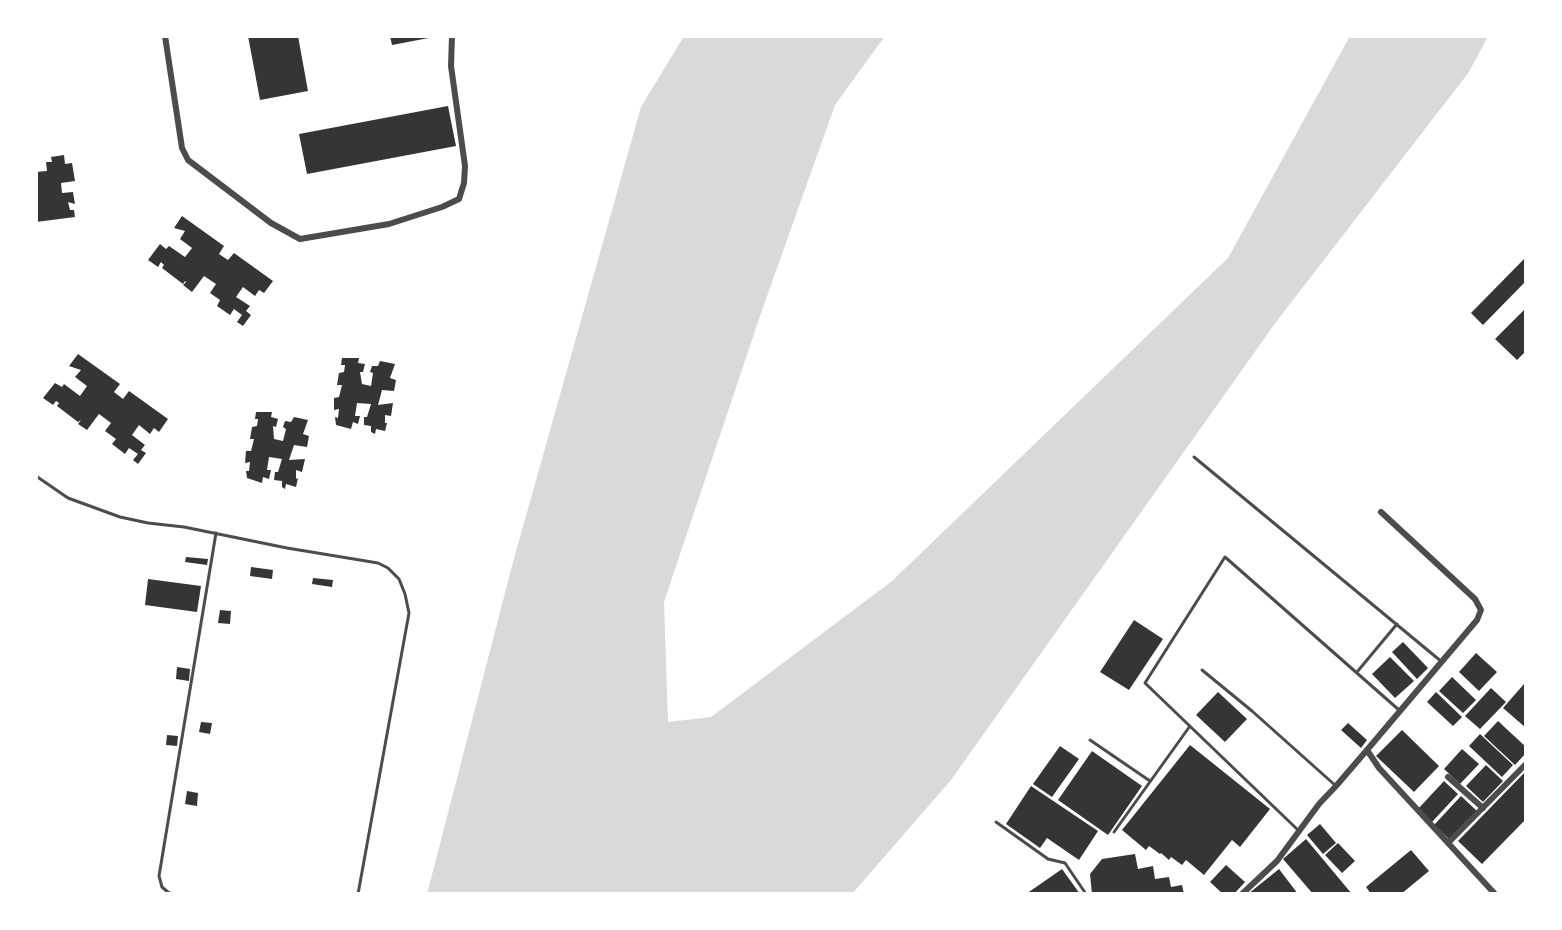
<!DOCTYPE html>
<html>
<head>
<meta charset="utf-8">
<style>
  body { margin:0 }
  #map { position:relative; width:1562px; height:930px; overflow:hidden; background:#fff; font-family:"Noto Serif",serif }
  canvas { display:block }
  .frame { position:absolute; inset:0; border:38px solid #fff; pointer-events:none }
</style>
</head>
<body>
<div id="map">
<canvas width="1562" height="930"></canvas>
<div class="frame"></div>
</div>
<script>
const ctx = document.querySelector('canvas').getContext('2d');
ctx.lineJoin = 'round';
function paint(path, color) {
  ctx.fillStyle = color;
  ctx.fill(path, 'evenodd');
}
function toPath(rows) {
  const path = new Path2D();
  for (const r of rows) {
    path.moveTo(r[0], r[1]);
    for (let i = 2; i < r.length; i += 2) path.lineTo(r[i], r[i + 1]);
  }
  return path;
}
function stroke(path, color, width, dash) {
  ctx.strokeStyle = color;
  ctx.lineWidth = width;
  ctx.lineCap = dash ? 'butt' : 'round';
  ctx.setLineDash(dash || []);
  ctx.stroke(path);
}
paint(toPath([
  [684,36,885,36,835,105,760,316,664,602,668,722,711,717,892,581,1228,258,1350,36,1488,36,1469,72,1276,322,951,780,852,894,427,894,513,562,641,107]
]), '#d9d9d9');
paint(toPath([
  [248,36,298,36,308,91,260,100],
  [390,36,434,36,434,37,392,45],
  [448,106,456,146,307,174,299,134],
  [64,155,65,164,72,163,75,181,61,183,62,193,73,192,75,204,68,202,70,210,74,210,75,217,36,222,36,172,47,171,46,162,52,162,51,157],
  [182,216,224,246,219,254,228,260,234,253,273,281,264,293,259,290,255,296,243,287,236,297,250,306,246,311,251,315,243,326,237,322,242,315,234,309,230,315,217,306,220,300,210,293,216,284,204,276,192,292,183,285,186,282,185,281,183,284,162,268,164,265,161,262,158,267,148,260,160,244,166,249,169,246,185,257,192,248,180,239,185,231,174,228],
  [1526,257,1526,281,1483,325,1471,313],
  [1526,308,1526,351,1517,360,1495,339],
  [78,354,120,384,114,392,123,399,129,391,168,419,159,432,154,428,150,434,139,425,132,435,145,445,141,450,146,453,138,464,133,460,138,454,129,448,125,454,112,444,116,439,105,431,111,423,99,414,87,430,78,424,81,420,78,422,57,406,59,403,56,401,53,405,43,398,55,383,62,387,64,384,80,396,87,386,75,377,81,370,69,366],
  [342,358,359,358,358,363,365,364,363,372,360,372,362,384,371,386,373,373,370,372,372,366,378,366,380,361,395,364,390,378,396,380,394,391,382,390,378,405,393,403,391,416,385,415,385,423,387,423,385,431,376,429,375,434,371,432,371,426,364,425,364,417,367,417,371,404,357,403,355,416,360,416,358,424,353,422,351,429,336,425,335,417,338,418,339,409,334,410,334,398,339,397,342,385,337,385,339,373,344,372,345,365,341,365],
  [256,412,272,412,271,417,278,419,276,427,273,426,274,439,283,441,286,429,283,427,285,421,291,422,294,417,308,420,303,434,309,436,307,447,294,445,289,460,305,459,302,472,296,470,296,479,298,478,296,487,286,484,285,489,282,487,282,481,274,480,275,472,278,472,282,459,269,457,267,470,271,470,269,479,263,477,262,483,247,478,246,471,249,471,250,462,245,463,246,451,251,451,254,439,250,439,252,427,257,426,258,419,255,419],
  [186,557,208,559,207,565,185,562],
  [251,567,273,570,272,579,250,576],
  [313,578,333,580,332,587,312,584],
  [148,579,201,586,197,612,145,605],
  [220,610,231,611,230,624,218,623],
  [1134,620,1163,639,1129,690,1100,672],
  [1403,642,1428,668,1417,679,1392,652],
  [1476,653,1497,672,1479,691,1459,672],
  [1390,657,1414,681,1395,698,1372,674],
  [177,667,190,669,189,681,176,679],
  [1452,677,1476,700,1463,713,1439,691],
  [1524,684,1526,686,1526,728,1503,708],
  [1491,688,1506,702,1480,729,1465,716],
  [1218,692,1247,719,1225,742,1196,715],
  [1436,692,1462,717,1453,726,1427,702],
  [1498,721,1526,747,1526,753,1515,765,1484,736],
  [201,722,212,723,210,734,199,732],
  [1348,723,1367,740,1361,748,1341,730],
  [1402,730,1439,766,1414,792,1376,756],
  [1480,734,1513,765,1502,777,1469,746],
  [167,735,178,736,177,746,166,745],
  [1190,745,1270,809,1240,847,1232,840,1204,875,1186,860,1182,865,1171,857,1169,860,1161,853,1160,854,1149,846,1146,850,1122,830],
  [1060,746,1079,759,1052,797,1033,784],
  [1462,749,1479,764,1460,784,1444,769],
  [1092,751,1142,786,1108,835,1058,800],
  [1486,765,1503,781,1483,802,1466,786],
  [1526,771,1526,819,1482,864,1458,841],
  [1444,781,1458,794,1432,822,1418,809],
  [1031,786,1098,831,1079,860,1047,838,1040,848,1006,824],
  [187,791,198,793,197,806,185,804],
  [1461,796,1477,811,1450,840,1434,825],
  [1320,824,1336,843,1323,854,1307,835],
  [1306,839,1352,894,1313,894,1283,859],
  [1338,843,1355,861,1342,873,1325,855],
  [1411,850,1429,871,1401,894,1371,894,1366,887],
  [1135,854,1138,869,1153,866,1155,879,1169,877,1171,887,1182,885,1184,894,1092,894,1090,874,1102,859],
  [1226,865,1245,882,1234,894,1223,894,1210,882],
  [1062,869,1080,894,1026,894],
  [1279,869,1298,894,1248,894]
]), '#353535');
stroke(toPath([
  [1194,457,1442,662],
  [36,476,68,498,120,517,148,523,184,527,287,548,378,563,388,568,399,579,405,594,409,613,358,894],
  [1202,670,1252,711,1336,786],
  [1357,672,1397,624],
  [1090,740,1150,781],
  [996,822,1048,859,1065,863,1086,894],
  [1299,831,1145,683,1225,557,1399,710],
  [1114,832,1190,726],
  [175,894,169,893,162,887,159,876,216,533]
]), '#4c4c4c', 3);
stroke(toPath([
  [165,36,182,148,188,160,271,223,300,239,389,224,442,207,459,199,464,183,465,166,451,66,452,36],
  [1367,750,1477,620,1481,610,1475,599,1381,512],
  [1448,777,1483,808],
  [1448,843,1526,764],
  [1242,894,1277,861,1319,804,1336,786,1367,750,1379,768,1495,894]
]), '#4c4c4c', 6);
</script>
</body>
</html>
